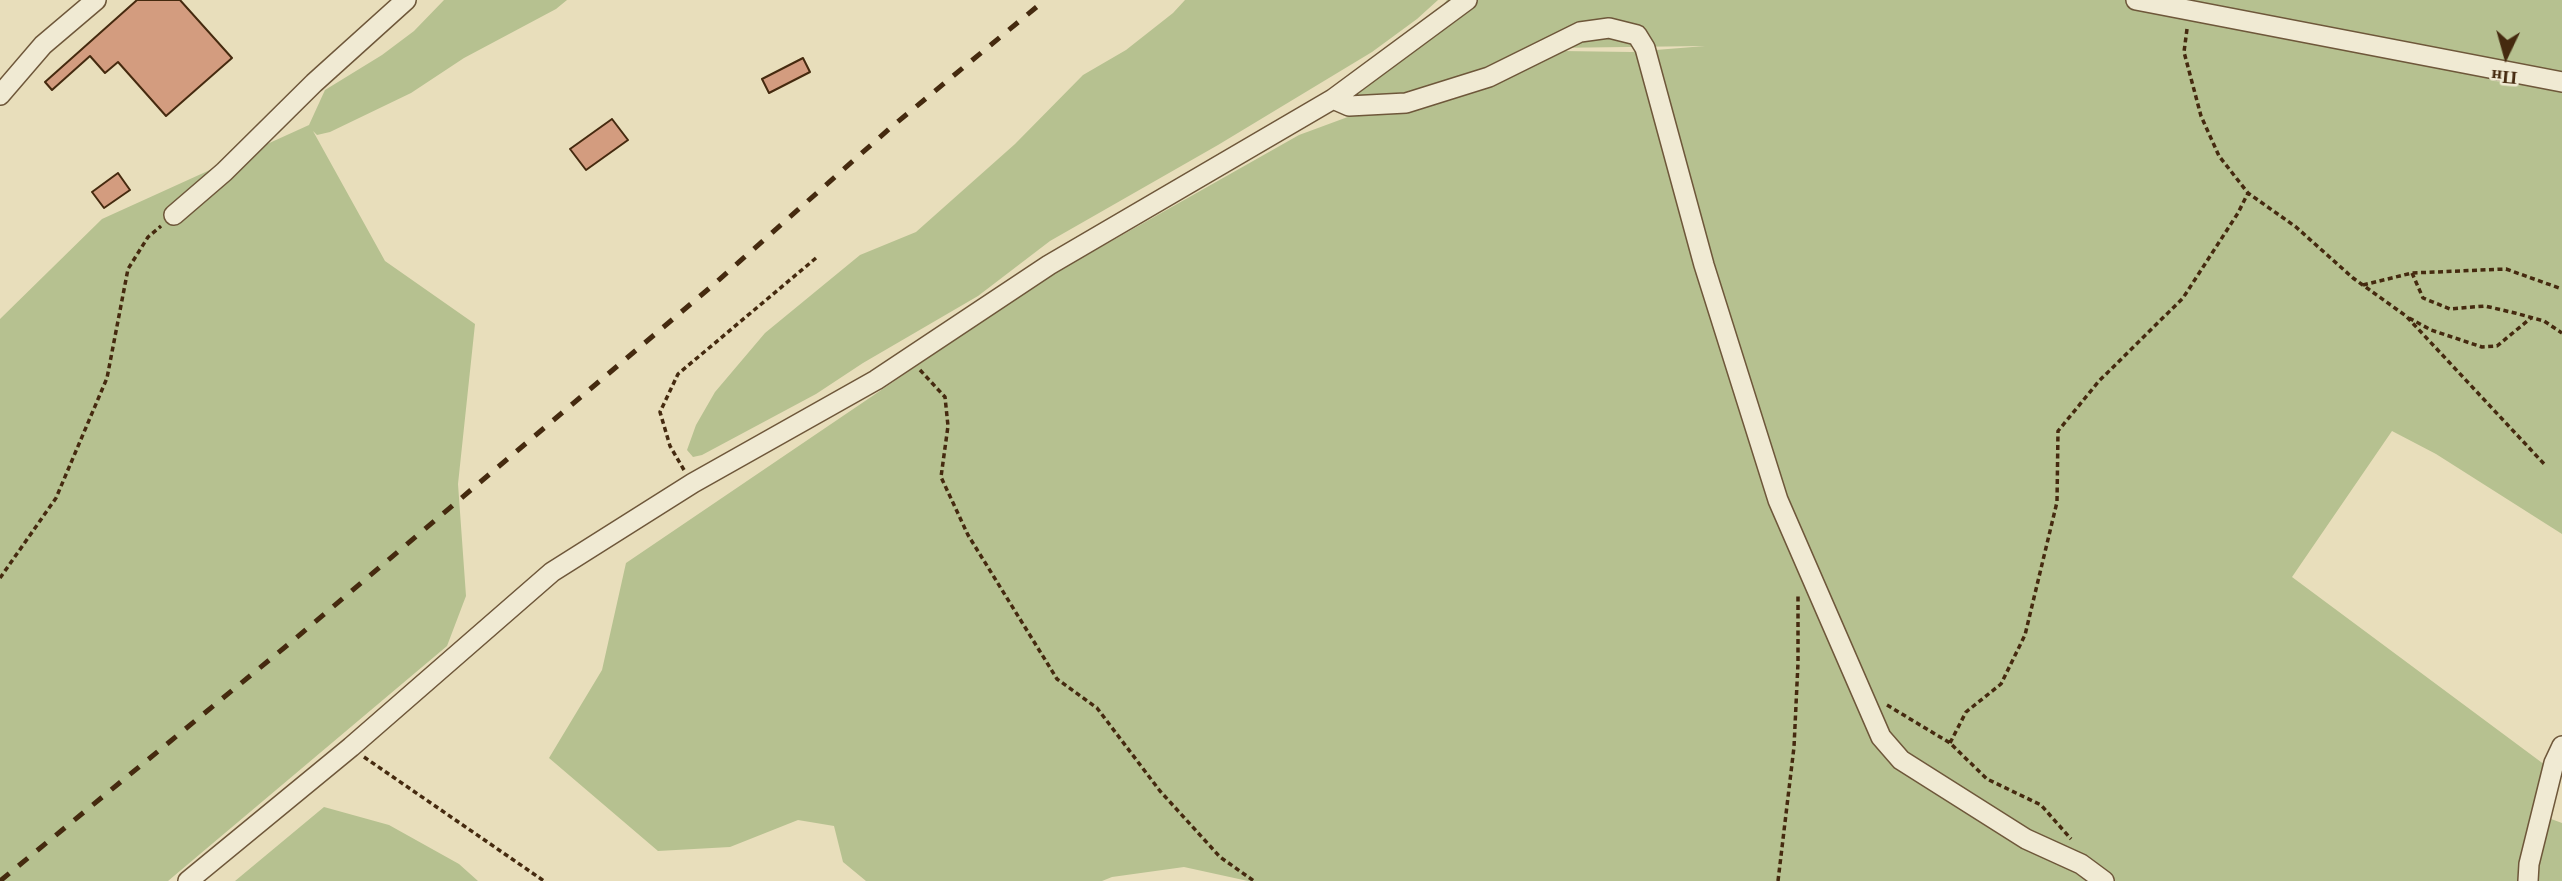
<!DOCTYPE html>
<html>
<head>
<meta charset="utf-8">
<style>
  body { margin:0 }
  #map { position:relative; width:2562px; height:881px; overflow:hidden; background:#e8debb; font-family:"EB Garamond",serif }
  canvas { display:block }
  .north { position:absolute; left:2471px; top:21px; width:70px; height:70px; -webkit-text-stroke:5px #f0ead3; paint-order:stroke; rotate:185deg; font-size:19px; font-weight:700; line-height:28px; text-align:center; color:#452a0f }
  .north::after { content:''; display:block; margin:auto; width:24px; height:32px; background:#452a0f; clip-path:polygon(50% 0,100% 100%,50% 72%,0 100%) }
</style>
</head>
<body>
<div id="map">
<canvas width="2562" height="881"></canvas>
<div class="north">Пн</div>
</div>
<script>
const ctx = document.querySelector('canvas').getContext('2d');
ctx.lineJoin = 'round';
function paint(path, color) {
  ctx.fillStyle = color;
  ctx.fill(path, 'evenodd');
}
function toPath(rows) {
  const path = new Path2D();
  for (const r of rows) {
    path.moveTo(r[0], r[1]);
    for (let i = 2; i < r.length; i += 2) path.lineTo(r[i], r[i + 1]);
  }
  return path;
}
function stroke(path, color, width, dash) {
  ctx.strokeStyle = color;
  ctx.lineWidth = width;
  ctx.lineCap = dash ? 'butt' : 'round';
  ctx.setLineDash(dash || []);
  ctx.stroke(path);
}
paint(toPath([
  [444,0,567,0,556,9,464,58,411,93,330,132,317,135,313,131,385,261,475,324,458,484,466,596,447,646,168,881,0,881,0,319,102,219,309,125,325,90,382,55,414,31],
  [1185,0,1438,0,1417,19,1372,52,1218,145,1050,241,978,296,863,363,816,394,702,455,693,457,687,450,696,425,715,392,765,333,860,255,916,232,1015,144,1083,75,1126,50,1173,13],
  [1447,0,2562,0,2562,534,2436,454,2392,431,2292,577,2545,765,2532,812,2562,823,2562,881,1248,881,1184,867,1112,877,1102,881,866,881,843,862,834,826,798,820,730,847,658,851,549,758,602,670,626,563,1048,277,1299,135,1364,111,1466,94,1562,51,1631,52,1705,46,1548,48,1389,104,1333,99,1417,37],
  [324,807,389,825,459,864,478,881,235,881]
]), '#b6c190');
const building = toPath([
  [137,0,180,0,232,58,166,116,118,62,105,73,90,56,52,90,45,82,137,0],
  [803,58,810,72,769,93,762,79,803,58],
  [612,119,628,140,586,170,570,149,612,119],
  [118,173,130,190,104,208,92,192,118,173]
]);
paint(building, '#d39c7f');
stroke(building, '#452a0f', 2);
const minor = toPath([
  [2136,0,2562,82],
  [0,95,43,45,96,0],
  [1333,99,1349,106,1406,103,1489,77,1580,32,1609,28,1637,35,1645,48,1704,265,1778,500,1881,737,1901,760,2026,839,2081,864,2104,881],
  [174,215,224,172,314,83,406,0],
  [188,881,351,747,552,572,693,483,876,380,1049,265,1333,99,1467,0],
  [2528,881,2529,864,2554,763,2562,746]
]);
stroke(minor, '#6e573a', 22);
stroke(toPath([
  [2187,29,2184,52,2201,116,2219,156,2248,193,2296,227,2353,278,2406,316,2546,466],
  [2412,273,2423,298,2450,309,2485,306,2515,313,2544,321,2562,333],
  [2363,285,2412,273,2506,269,2562,289],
  [2409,318,2431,330,2482,347,2497,346,2531,318],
  [920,370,945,397,948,426,941,477,968,535,1057,679,1097,708,1160,791,1220,857,1254,881],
  [684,470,670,446,660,412,678,374,816,258],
  [0,578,56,498,107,378,128,269,148,237,161,226],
  [1887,705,1950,743,1987,779,2041,805,2071,839],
  [1950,743,1966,712,2001,684,2025,635,2057,502,2058,431,2099,381,2183,298,2238,213,2248,193],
  [364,757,544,881],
  [1778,881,1794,747,1798,663,1798,594]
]), '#452a0f', 3.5, [5, 3.5]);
stroke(minor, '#f0ead3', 19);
stroke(toPath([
  [0,881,290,643,712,286,889,129,1045,0]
]), '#452a0f', 5, [12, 12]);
</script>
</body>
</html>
